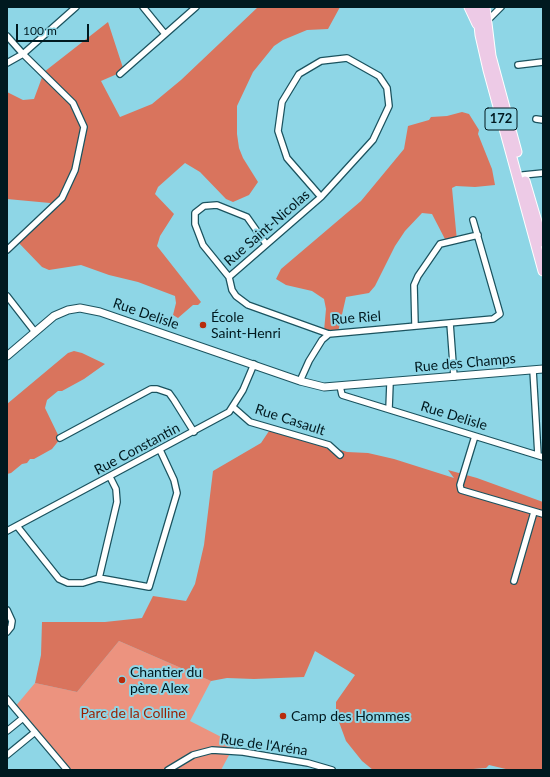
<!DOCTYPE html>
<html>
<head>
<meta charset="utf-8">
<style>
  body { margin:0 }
  #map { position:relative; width:550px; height:777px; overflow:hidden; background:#8ed6e6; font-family:Lato,sans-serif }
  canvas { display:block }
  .frame { position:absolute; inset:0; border:8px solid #00191f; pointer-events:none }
  .scale { position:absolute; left:16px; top:24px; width:73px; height:18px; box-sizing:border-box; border:2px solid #00191f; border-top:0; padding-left:5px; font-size:12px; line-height:14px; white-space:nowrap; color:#00191f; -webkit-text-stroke:3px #8ed6e6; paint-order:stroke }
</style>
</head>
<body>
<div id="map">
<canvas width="550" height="777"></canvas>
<div class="frame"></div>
<div class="scale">100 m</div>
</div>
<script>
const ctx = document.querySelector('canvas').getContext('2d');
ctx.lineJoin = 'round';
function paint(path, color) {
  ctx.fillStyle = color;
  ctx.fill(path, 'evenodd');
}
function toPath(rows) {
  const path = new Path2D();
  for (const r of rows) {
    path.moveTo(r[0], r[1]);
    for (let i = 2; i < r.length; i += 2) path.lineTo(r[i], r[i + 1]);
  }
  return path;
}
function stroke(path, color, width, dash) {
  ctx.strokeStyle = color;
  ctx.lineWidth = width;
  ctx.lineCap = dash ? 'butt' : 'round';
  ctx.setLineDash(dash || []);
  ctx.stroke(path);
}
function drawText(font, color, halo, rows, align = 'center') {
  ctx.font = font + ' Lato,sans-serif';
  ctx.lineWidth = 4;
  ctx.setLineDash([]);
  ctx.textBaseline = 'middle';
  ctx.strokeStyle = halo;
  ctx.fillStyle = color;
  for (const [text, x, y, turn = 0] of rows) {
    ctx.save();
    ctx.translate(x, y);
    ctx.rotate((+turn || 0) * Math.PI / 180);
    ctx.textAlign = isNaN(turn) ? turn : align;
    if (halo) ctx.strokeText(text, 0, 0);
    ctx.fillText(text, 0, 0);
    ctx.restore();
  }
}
paint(toPath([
  [119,641,211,681,190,721,235,744,221,770,67,770,14,708,35,683,77,692]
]), '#ec937f');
paint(toPath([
  [258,7,340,7,328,29,307,30,283,40,274,46,253,72,237,106,237,134,239,148,243,158,258,182,249,195,233,202,226,199,200,172,185,163,158,187,155,194,174,214,160,236,157,246,201,302,198,305,193,305,178,318,173,315,176,303,175,296,138,282,109,275,81,265,49,270,42,267,16,240,51,205,50,203,7,199,7,92,23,100,34,99,44,72,108,22,124,71,101,81,120,117,152,104,181,80],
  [462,112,469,114,479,130,478,134,492,169,495,185,475,187,456,186,452,188,457,241,447,243,432,214,422,213,405,231,395,246,375,286,369,293,346,297,338,332,324,331,326,309,324,299,312,291,286,285,276,279,281,269,361,201,404,149,408,126,429,120,431,117,447,116],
  [74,351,82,353,105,364,84,379,62,391,58,391,47,400,45,408,60,439,52,449,34,459,30,459,27,463,22,464,11,473,7,474,7,404,68,353],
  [271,428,347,452,368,453,394,459,454,478,448,470,477,478,543,502,543,770,510,770,489,765,486,768,460,770,373,770,362,761,346,741,336,714,336,702,355,675,315,651,304,677,254,679,227,678,211,681,119,641,77,692,35,683,41,655,42,622,105,622,142,618,153,596,186,601,195,584,204,545,213,471,261,443]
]), '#d9745d');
const minor = toPath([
  [143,7,165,34],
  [486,22,501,7],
  [7,36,23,54,73,103,84,127,75,170,62,198,7,250],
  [7,63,23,54,76,7],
  [518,65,543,62],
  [120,74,196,7],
  [536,119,543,120],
  [523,175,543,173],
  [266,244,247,217,217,205,204,206,195,213,195,224,203,245,229,277,232,290,236,296,248,305,329,334,493,319,500,314,473,220],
  [229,277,321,197,373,140,389,106,387,88,379,76,347,58,321,61,299,74,282,102,278,131,287,158,321,197],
  [7,296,35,332],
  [450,323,454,377],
  [415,325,414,285,418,276,440,244,478,235],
  [533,370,538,455],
  [300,381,309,361,322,340,329,334],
  [340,386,342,395,543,457],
  [233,407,250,422,329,445,340,455],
  [389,409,390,383],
  [475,436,460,485,461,490,543,514],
  [60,438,151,389,157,389,169,393,174,400,194,432],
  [17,526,59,579,68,583,83,583,99,578],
  [7,531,229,412,243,390,254,364],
  [99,578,149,587,177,493,174,480,160,450],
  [99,578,117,502,116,489,110,477],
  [514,581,534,512],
  [7,610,12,621,11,627,7,632],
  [7,699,67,770],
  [7,731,23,718],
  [7,755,35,732],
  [168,770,193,755,212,750,243,752,308,763,332,770]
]);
const tertiary = toPath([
  [7,356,54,316,68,310,80,308,100,312,300,381,324,387,543,369]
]);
const primary = toPath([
  [469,7,477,24],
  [477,7,480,35,488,70,543,271],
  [485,7,491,56,517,152],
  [525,181,543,242]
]);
stroke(minor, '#1b535f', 8);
stroke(tertiary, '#1b535f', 9);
stroke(primary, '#fff', 11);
stroke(minor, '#fff', 5.5);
stroke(tertiary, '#fff', 7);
stroke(primary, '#edcae6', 9);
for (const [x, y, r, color] of [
  [203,325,4,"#b72c0b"],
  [122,680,4,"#b72c0b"],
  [283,716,4,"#b72c0b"]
]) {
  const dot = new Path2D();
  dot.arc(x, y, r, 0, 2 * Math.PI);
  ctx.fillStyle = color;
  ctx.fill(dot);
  stroke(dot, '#8ed6e6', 1.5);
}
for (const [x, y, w] of [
  [501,119,32]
]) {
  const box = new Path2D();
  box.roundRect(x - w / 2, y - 11, w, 22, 3);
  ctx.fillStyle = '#8ed6e6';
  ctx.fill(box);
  stroke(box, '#00191f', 1);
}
drawText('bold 13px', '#00191f', null, [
  ["172",501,119]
]);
drawText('14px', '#00191f', '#8ed6e6', [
  ["Rue Saint-Nicolas",267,228,-41],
  ["Rue Delisle",146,314,19],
  ["Rue Riel",356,318,-4],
  ["Rue des Champs",465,363,-5],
  ["Rue Delisle",454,416,17],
  ["Rue Casault",290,420,18],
  ["Rue Constantin",137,449,-28],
  ["Rue de l'Aréna",264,745,8]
]);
drawText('14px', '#00191f', '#8ed6e6', [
  ["École",211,317],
  ["Saint-Henri",211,333],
  ["Chantier du",130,672],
  ["père Alex",130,688],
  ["Camp des Hommes",291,716]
], 'left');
drawText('14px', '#991f00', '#8ed6e6', [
  ["Parc de la Colline",133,713]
]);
</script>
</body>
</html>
